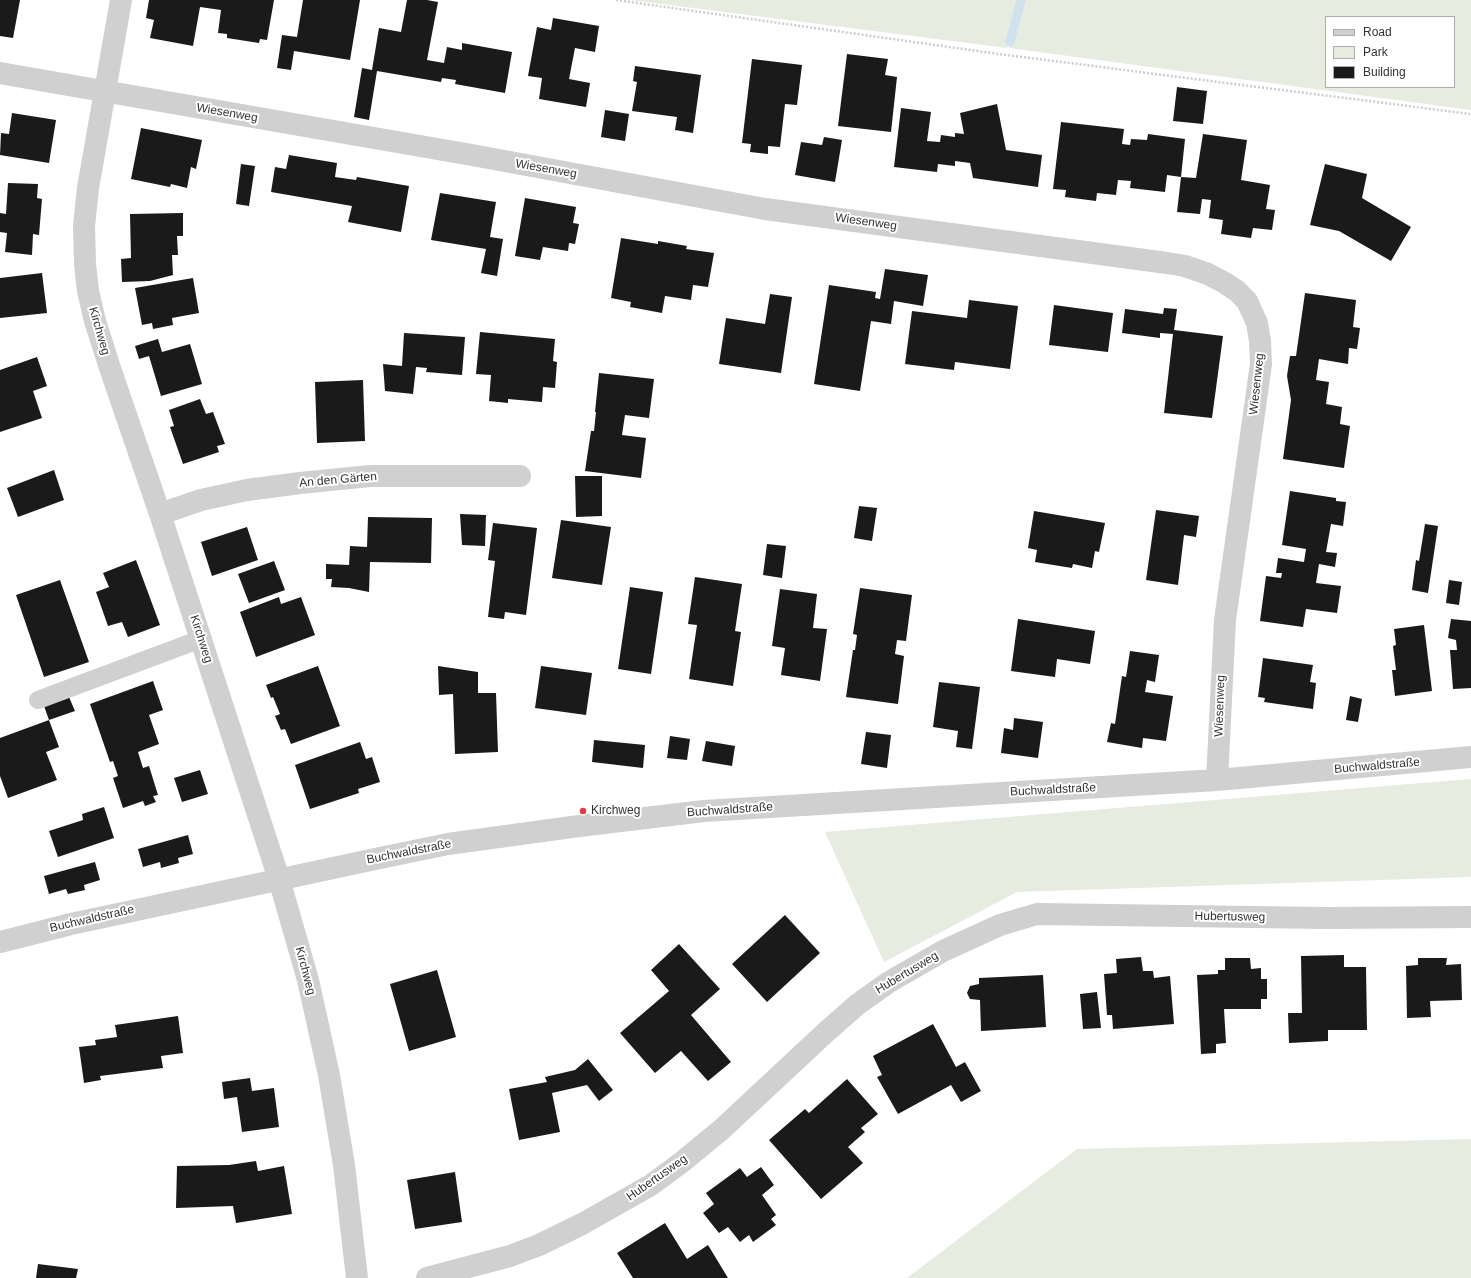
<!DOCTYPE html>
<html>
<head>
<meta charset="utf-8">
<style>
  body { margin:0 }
  #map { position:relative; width:1471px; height:1278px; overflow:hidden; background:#fff; font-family:Arial,sans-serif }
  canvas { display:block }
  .legend { position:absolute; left:1325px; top:16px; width:130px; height:72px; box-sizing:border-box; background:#fff; border:1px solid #adadad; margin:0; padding:5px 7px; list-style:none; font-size:12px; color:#333 }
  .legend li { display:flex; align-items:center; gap:8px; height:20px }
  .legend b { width:20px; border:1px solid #adadad }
</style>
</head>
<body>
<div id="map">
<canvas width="1471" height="1278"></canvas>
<ul class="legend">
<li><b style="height:5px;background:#d0d0d0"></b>Road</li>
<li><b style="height:11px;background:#e6ecdf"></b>Park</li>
<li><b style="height:11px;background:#1a1a1a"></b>Building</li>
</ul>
</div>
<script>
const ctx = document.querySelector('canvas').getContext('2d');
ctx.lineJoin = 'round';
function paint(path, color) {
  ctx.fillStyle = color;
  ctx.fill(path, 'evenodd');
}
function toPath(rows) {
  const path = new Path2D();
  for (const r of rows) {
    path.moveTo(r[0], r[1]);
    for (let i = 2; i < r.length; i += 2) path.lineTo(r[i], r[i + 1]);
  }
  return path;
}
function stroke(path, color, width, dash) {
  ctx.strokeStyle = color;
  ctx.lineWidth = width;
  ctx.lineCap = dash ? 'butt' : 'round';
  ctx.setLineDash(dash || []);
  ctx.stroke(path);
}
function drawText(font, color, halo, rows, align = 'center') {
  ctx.font = font + ' Arial,sans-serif';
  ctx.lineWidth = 4;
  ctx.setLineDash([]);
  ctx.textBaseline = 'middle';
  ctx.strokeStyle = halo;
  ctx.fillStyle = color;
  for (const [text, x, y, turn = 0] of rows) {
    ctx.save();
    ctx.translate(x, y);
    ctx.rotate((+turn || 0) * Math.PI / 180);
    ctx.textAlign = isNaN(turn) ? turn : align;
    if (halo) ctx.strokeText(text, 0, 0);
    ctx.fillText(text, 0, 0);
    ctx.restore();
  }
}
paint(toPath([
  [630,0,1021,0,1007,48],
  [1022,0,1471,0,1471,110,1009,48],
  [1326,17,1454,17,1454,87,1326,87],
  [1471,779,1471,877,1017,892,884,962,825,832],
  [1471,1139,1471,1278,907,1278,1077,1149]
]), '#e6ecdf');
stroke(toPath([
  [1010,42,1021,0]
]), '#cfe2ee', 9);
paint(toPath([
  [0,0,20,0,13,38,0,36],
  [149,0,274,0,267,40,260,39,259,43,227,38,227,34,218,33,221,10,200,7,193,46,150,38,154,20,146,18],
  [303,0,360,0,350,60,294,51,291,70,277,68,282,35,297,37],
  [407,0,427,0,438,2,427,60,444,63,447,47,462,50,462,43,512,52,505,93,455,84,456,80,442,78,441,82,377,71,369,120,354,117,362,68,372,70,379,28,401,32],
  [553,18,599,26,595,52,575,48,569,79,590,83,586,107,539,99,542,78,528,76,537,27,551,30],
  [847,54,888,59,885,75,897,77,891,132,838,126],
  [752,59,802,65,797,105,785,104,780,147,768,146,768,154,750,152,751,144,742,143],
  [635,66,701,75,693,133,675,130,677,117,632,111,637,82,633,81],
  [1177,87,1207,91,1203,124,1173,121],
  [997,104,1006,150,1042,155,1038,187,973,178,970,163,955,161,955,166,938,164,937,172,894,167,901,108,931,112,927,141,940,142,941,135,955,137,955,133,964,134,960,113],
  [605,110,629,114,625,141,601,137],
  [12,113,56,120,49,163,0,155,1,133,9,134],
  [1061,122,1124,129,1122,144,1130,145,1131,139,1147,140,1148,134,1185,139,1181,177,1167,175,1165,192,1130,188,1131,181,1118,180,1116,195,1097,193,1096,201,1065,197,1066,190,1053,189],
  [141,128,202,140,196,169,191,167,187,188,171,184,170,187,131,179],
  [1203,134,1247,140,1241,180,1270,185,1266,209,1275,210,1272,230,1253,228,1251,238,1221,234,1223,220,1209,218,1211,200,1202,199,1200,214,1177,212,1181,177,1196,178],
  [824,137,842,140,835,182,795,175,801,142,822,145],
  [289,155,337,163,335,177,356,180,357,177,409,186,401,232,348,222,352,206,271,192,275,167,286,169],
  [241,164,255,166,249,206,236,204],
  [1325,164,1367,174,1362,198,1411,227,1391,261,1339,231,1310,225],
  [8,183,38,184,37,198,42,199,39,235,33,234,32,255,5,252,7,233,0,232,0,213,6,214],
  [440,193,496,202,490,237,503,239,497,276,481,273,486,249,431,240],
  [525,198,576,207,573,223,579,224,575,244,569,243,568,251,543,247,540,260,515,256],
  [183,213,183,236,177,236,178,255,172,255,173,275,150,281,122,282,121,259,131,258,130,214],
  [621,238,658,244,658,241,687,246,686,249,714,253,708,287,693,285,691,300,665,296,662,313,630,307,631,302,611,298],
  [885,269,928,275,923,306,894,301,891,324,871,321,860,391,814,384,829,285,876,292,875,298,880,299],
  [42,273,47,313,0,318,0,278],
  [193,278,199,313,172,318,173,325,153,329,152,323,142,325,135,288],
  [1305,293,1356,300,1353,327,1360,328,1357,349,1349,348,1348,364,1319,359,1316,380,1329,382,1326,404,1342,407,1340,424,1350,426,1344,468,1283,459,1291,400,1287,376,1290,356,1296,356],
  [770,294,792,297,781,373,719,364,726,318,765,324],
  [969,300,1018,306,1010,369,955,362,954,370,905,364,912,311,967,318],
  [1054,305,1113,313,1108,352,1049,345],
  [1164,308,1177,309,1174,330,1223,336,1212,418,1164,413,1173,334,1160,333,1160,338,1122,333,1125,309,1163,314],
  [480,332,555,339,553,361,557,362,555,388,543,387,542,402,508,399,508,403,489,401,491,375,476,374],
  [404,333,465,337,462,375,426,372,427,368,416,367,413,394,385,391,383,364,402,366],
  [158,339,162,352,190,344,202,384,161,396,149,356,139,359,135,346],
  [37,357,47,386,33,391,42,418,0,432,0,370],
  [599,373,654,379,649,418,625,415,622,435,646,438,641,478,585,471,591,431,594,431,596,412,595,412],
  [363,380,365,441,317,443,315,382],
  [200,399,206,414,213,412,225,444,217,446,219,452,183,464,170,427,174,426,169,410],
  [54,470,64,500,18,517,7,488],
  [575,476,602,476,602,516,576,517],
  [1290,491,1336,498,1336,501,1346,502,1343,526,1331,524,1326,552,1337,553,1335,567,1319,564,1316,583,1341,586,1337,613,1306,609,1303,627,1260,621,1266,576,1281,578,1282,573,1276,573,1278,558,1304,562,1306,549,1282,545],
  [859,506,877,508,872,541,854,538],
  [1156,510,1199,516,1196,537,1184,535,1178,585,1146,580],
  [1034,511,1105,523,1099,552,1095,551,1092,568,1073,564,1072,568,1035,562,1037,550,1028,548],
  [460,514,486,515,485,546,462,545],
  [368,517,432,518,431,563,370,562,369,592,349,588,331,587,332,579,326,579,326,564,349,565,350,546,367,547],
  [561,520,611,527,602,585,552,578],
  [493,523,537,528,526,615,505,612,504,619,488,617,495,561,488,560],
  [1425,524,1438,526,1428,593,1412,590,1416,560,1419,561],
  [247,527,258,560,212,576,201,542],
  [767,544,786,546,782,578,763,575],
  [136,560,160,625,128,637,122,622,108,626,96,592,109,587,103,573],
  [274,561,285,590,249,603,238,574],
  [695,577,742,584,735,631,741,632,733,686,689,679,697,625,688,624],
  [60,580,89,662,44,677,16,595],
  [1449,580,1462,582,1459,605,1446,603],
  [630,587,663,592,651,674,618,669],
  [860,588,912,595,906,641,897,640,895,654,904,656,898,704,846,697,853,650,855,650,857,635,853,634],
  [780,589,817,594,813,628,827,629,820,681,781,675,785,648,772,646],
  [279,597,281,604,301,597,315,635,256,657,240,612],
  [1018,619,1095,631,1090,664,1057,659,1055,677,1011,671],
  [1451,619,1471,621,1471,688,1453,689,1450,650,1457,650,1456,640,1448,638],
  [1424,625,1432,691,1395,696,1392,670,1396,670,1393,646,1396,645,1394,629],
  [1130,651,1159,655,1155,682,1147,680,1145,692,1173,696,1166,741,1143,738,1142,748,1107,742,1111,723,1115,724,1122,676,1126,677],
  [1263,658,1313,665,1310,682,1316,683,1313,709,1264,702,1265,698,1258,697],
  [318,666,340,726,291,744,285,729,281,730,275,716,280,714,273,697,271,698,266,685],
  [438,666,478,672,478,693,496,693,498,752,455,754,453,694,439,695],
  [541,666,592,673,586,715,535,708],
  [153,681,163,710,149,715,159,744,138,752,143,768,149,766,158,795,153,796,156,802,145,806,143,801,123,808,113,778,118,776,113,761,110,762,90,704],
  [939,682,980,687,972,749,956,747,958,731,933,727],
  [1350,696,1362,699,1358,722,1346,720],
  [69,697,75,711,49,720,44,706],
  [1014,718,1043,722,1038,758,1001,753,1004,728,1013,730],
  [49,720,59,747,46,752,57,780,8,798,0,776,0,738],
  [866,732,891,735,887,768,861,764],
  [670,736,690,739,687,760,667,758],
  [594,740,645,745,643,768,592,762],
  [706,741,735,746,732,766,702,761],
  [360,742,366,759,372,757,380,782,358,789,359,793,310,809,295,765],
  [200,770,208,794,182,802,174,778],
  [104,807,114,838,58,857,49,831,83,820,82,814],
  [188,835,193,854,178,858,179,863,161,868,160,862,143,867,138,849],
  [95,862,100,880,84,885,85,890,68,894,66,889,49,894,44,876],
  [785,915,820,953,767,1002,732,964],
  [679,944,720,989,691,1015,731,1062,708,1081,681,1051,655,1073,620,1033,669,991,651,970],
  [1344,955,1344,967,1366,967,1367,1030,1328,1030,1328,1041,1289,1043,1288,1013,1302,1013,1301,956],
  [1141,957,1143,971,1153,971,1154,978,1170,976,1174,1024,1113,1029,1112,1015,1107,1015,1104,974,1117,973,1116,959],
  [1225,958,1250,958,1251,969,1261,968,1261,979,1267,979,1267,999,1261,999,1261,1009,1224,1009,1226,1043,1216,1044,1216,1053,1201,1054,1197,975,1218,974,1218,970,1225,970],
  [1418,958,1447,958,1446,965,1461,964,1462,1000,1430,1001,1431,1017,1407,1018,1406,966,1418,965],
  [437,970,456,1037,409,1051,390,984],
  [1043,975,1046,1027,981,1031,980,1000,970,999,967,993,970,986,979,984,979,978],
  [1097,992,1101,1028,1083,1029,1080,994],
  [178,1016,183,1053,161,1056,163,1068,100,1076,101,1080,84,1083,79,1047,96,1045,95,1040,117,1037,115,1025],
  [933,1024,956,1067,965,1062,981,1091,961,1102,951,1085,898,1114,877,1077,882,1075,873,1056],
  [588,1059,613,1090,599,1101,587,1085,552,1093,560,1132,519,1140,509,1089,547,1082,545,1077,575,1070],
  [250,1078,252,1091,274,1088,279,1127,242,1132,237,1097,224,1099,222,1082],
  [847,1079,878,1114,861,1128,865,1132,848,1147,863,1163,821,1199,769,1140,805,1109,809,1113],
  [256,1161,258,1171,284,1166,292,1214,236,1223,233,1206,176,1208,177,1166,229,1165],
  [761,1167,774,1185,762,1195,776,1215,771,1219,776,1225,753,1242,749,1235,740,1242,728,1227,719,1233,703,1213,714,1204,706,1193,740,1168,747,1177],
  [455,1172,462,1222,415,1229,407,1180],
  [665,1223,687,1259,708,1245,728,1278,633,1278,617,1253],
  [38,1264,78,1269,76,1278,36,1278]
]), '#1a1a1a');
stroke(toPath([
  [616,0,1006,55,1471,114]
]), '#cdcdcd', 2.5, [2, 2]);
stroke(toPath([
  [38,700,201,639]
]), '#d0d0d0', 18);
stroke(toPath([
  [121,0,88,188,84,226,85,264,88,291,95,321,110,368,160,514,279,879,308,980,329,1075,344,1165,357,1278],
  [0,73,472,155,765,209,1167,263,1185,266,1208,274,1225,283,1237,291,1247,301,1257,323,1260,341,1261,364,1225,620,1217,780],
  [160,514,201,500,247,490,300,483,370,476,520,476],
  [0,942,71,924,380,858,448,844,579,826,704,811,1217,780,1471,757],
  [427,1278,510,1256,539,1245,582,1224,651,1185,682,1162,721,1130,825,1033,858,1004,889,982,943,951,1000,925,1037,914,1325,918,1471,917]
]), '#d0d0d0', 22);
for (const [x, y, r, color] of [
  [583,811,4,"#e63946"]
]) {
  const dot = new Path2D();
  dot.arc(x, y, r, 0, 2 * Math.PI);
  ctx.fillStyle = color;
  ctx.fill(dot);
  stroke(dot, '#fff', 1.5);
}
drawText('12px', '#333', '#fff', [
  ["Wiesenweg",227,113,10],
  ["Wiesenweg",546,169,10],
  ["Wiesenweg",866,222,8],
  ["Kirchweg",99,331,74],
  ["Wiesenweg",1257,384,-84],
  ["An den Gärten",338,480,-5],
  ["Kirchweg",201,639,72],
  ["Wiesenweg",1220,706,-88],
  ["Buchwaldstraße",1377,766,-5],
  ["Buchwaldstraße",1053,790,-3],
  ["Buchwaldstraße",730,810,-4],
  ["Buchwaldstraße",409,852,-11],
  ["Hubertusweg",1230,917,1],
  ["Buchwaldstraße",92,919,-13],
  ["Kirchweg",305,971,75],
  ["Hubertusweg",907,973,-31],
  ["Hubertusweg",657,1178,-35]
]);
drawText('12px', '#333', '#fff', [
  ["Kirchweg",591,811]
], 'left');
</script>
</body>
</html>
